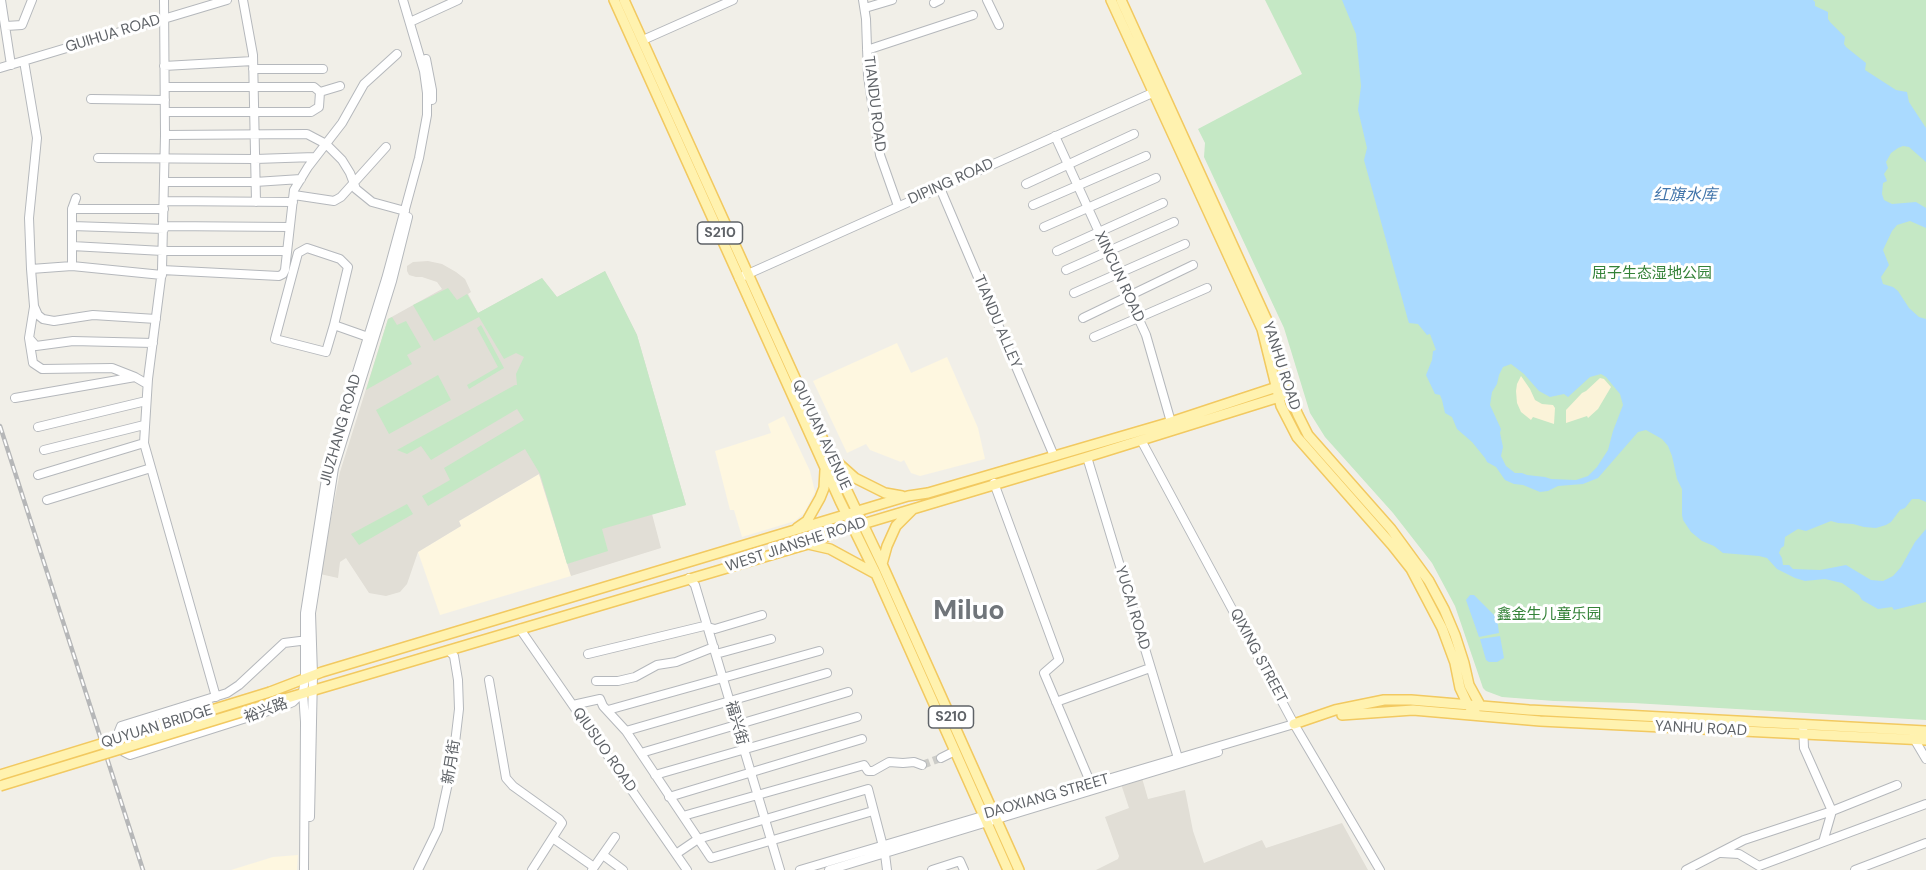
<!DOCTYPE html>
<html>
<head>
<meta charset="utf-8">
<style>
  body { margin:0 }
  canvas { display:block; background:#f1efe8 }
</style>
</head>
<body>
<canvas width="1926" height="870"></canvas>
<script>
const ctx = document.querySelector('canvas').getContext('2d');
ctx.lineJoin = 'round';
function paint(path, color) {
  ctx.fillStyle = color;
  ctx.fill(path, 'evenodd');
}
function toPath(rows) {
  const path = new Path2D();
  for (const r of rows) {
    path.moveTo(r[0], r[1]);
    for (let i = 2; i < r.length; i += 2) path.lineTo(r[i], r[i + 1]);
  }
  return path;
}
function stroke(path, color, width, dash) {
  ctx.strokeStyle = color;
  ctx.lineWidth = width;
  ctx.lineCap = dash ? 'butt' : 'round';
  ctx.setLineDash(dash || []);
  ctx.stroke(path);
}
function drawText(font, color, halo, rows, align = 'center') {
  ctx.font = font + ' "DM Sans","Noto Sans SC",sans-serif';
  ctx.lineWidth = 6;
  ctx.setLineDash([]);
  ctx.textBaseline = 'middle';
  ctx.strokeStyle = halo;
  ctx.fillStyle = color;
  for (const [text, x, y, turn = 0] of rows) {
    ctx.save();
    ctx.translate(x, y);
    ctx.rotate((+turn || 0) * Math.PI / 180);
    ctx.textAlign = isNaN(turn) ? turn : align;
    if (halo) ctx.strokeText(text, 0, 0);
    ctx.fillText(text, 0, 0);
    ctx.restore();
  }
}
paint(toPath([
  [897,343,911,373,947,357,978,428,985,459,920,476,911,473,904,460,901,462,870,450,866,444,847,453,813,381],
  [784,416,810,471,815,492,804,513,795,521,742,537,734,510,730,510,715,451,771,433,768,424],
  [539,474,571,576,440,615,418,552,461,526,459,521],
  [298,855,297,870,231,870,273,857]
]), '#fef7e0');
paint(toPath([
  [428,261,442,264,456,272,465,279,471,292,468,294,478,313,542,278,557,297,605,271,637,335,686,505,652,514,661,548,571,576,539,474,459,521,461,526,418,552,407,584,400,592,386,596,369,593,346,558,340,562,338,578,320,574,340,472,388,319,442,289,437,282,422,277,416,277,409,275,407,271,407,266,413,262],
  [1142,778,1148,799,1185,790,1193,831,1204,863,1262,840,1266,848,1342,823,1368,870,1096,870,1118,859,1119,856,1105,817,1129,808,1121,784]
]), '#e1ded6');
paint(toPath([
  [1265,0,1926,0,1926,720,1633,703,1554,701,1502,697,1486,691,1483,688,1455,606,1432,563,1393,513,1325,437,1310,413,1284,328,1204,157,1205,143,1198,129,1302,74],
  [605,271,637,335,686,505,602,529,608,551,567,564,540,474,525,449,428,506,422,496,450,480,444,468,524,420,517,409,431,460,421,446,407,454,397,450,515,385,517,385,516,374,524,357,516,353,504,359,479,317,434,341,413,305,448,288,457,300,467,294,478,313,542,278,557,297],
  [392,317,397,325,406,321,421,347,407,355,412,364,366,390,388,319],
  [481,325,504,368,469,389,467,385,498,367,477,328],
  [438,375,451,400,389,434,376,410],
  [407,504,413,514,359,545,351,534]
]), '#c5e8c5');
paint(toPath([
  [1521,376,1530,389,1535,400,1542,404,1553,405,1555,408,1554,424,1533,417,1531,420,1521,412,1517,403,1516,391,1517,384],
  [1600,378,1604,379,1611,387,1598,409,1588,418,1587,416,1566,423,1566,410,1582,393,1586,391]
]), '#fbf3d9');
paint(toPath([
  [1342,0,1813,0,1815,2,1815,6,1828,12,1828,19,1830,22,1845,37,1844,44,1846,47,1866,63,1865,70,1896,90,1907,92,1909,102,1926,128,1926,162,1909,147,1903,146,1898,148,1891,153,1886,162,1888,168,1884,174,1887,181,1883,183,1882,194,1884,200,1892,204,1916,202,1926,208,1926,228,1910,221,1897,225,1892,231,1883,250,1889,265,1881,277,1883,284,1893,287,1898,291,1909,308,1919,317,1926,319,1926,502,1919,499,1912,499,1905,508,1900,510,1891,522,1886,525,1876,528,1864,527,1853,524,1838,523,1831,521,1806,531,1798,529,1785,537,1784,546,1781,548,1779,553,1782,558,1783,565,1789,565,1793,569,1820,570,1846,565,1871,580,1883,581,1893,576,1901,567,1915,542,1926,529,1926,602,1894,610,1892,607,1878,609,1862,600,1859,595,1842,583,1825,579,1805,581,1795,578,1777,569,1767,558,1759,556,1723,553,1714,546,1702,541,1691,532,1683,520,1682,515,1682,489,1677,479,1672,456,1668,446,1662,439,1646,430,1638,432,1598,478,1583,484,1558,486,1548,491,1540,492,1523,485,1514,484,1505,480,1496,467,1487,462,1485,458,1472,442,1457,429,1452,417,1445,413,1442,400,1440,395,1435,394,1426,375,1432,360,1433,351,1436,350,1430,334,1427,335,1418,324,1409,323,1408,320,1364,160,1367,148,1358,110,1361,86,1356,34],
  [1511,364,1524,374,1539,391,1550,397,1564,394,1568,397,1590,377,1601,374,1606,377,1620,394,1623,405,1613,431,1608,450,1597,467,1588,476,1576,480,1551,479,1545,477,1527,475,1522,473,1515,473,1506,466,1501,456,1503,447,1500,433,1501,429,1490,405,1492,392,1497,384,1499,375,1503,367],
  [1470,595,1474,595,1497,618,1499,633,1479,637,1466,600],
  [1500,636,1504,658,1497,662,1489,662,1486,660,1480,639]
]), '#aadaff');
stroke(toPath([
  [922,765,941,758]
]), '#ccccc8', 8, [8, 4]);
const minor = toPath([
  [1,0,11,65],
  [164,0,165,135,162,270,148,379,144,443,216,697],
  [243,0,253,55,256,202],
  [863,0,866,19,868,76,880,155,898,206],
  [987,0,999,25],
  [934,3,940,0],
  [865,8,892,0],
  [410,22,458,0],
  [6,26,22,25,32,0],
  [643,40,733,0],
  [867,50,973,15],
  [426,59,432,90,432,100],
  [24,61,37,138,29,218,31,269,34,306,38,315,43,319,54,321,93,315,156,319],
  [164,66,253,61],
  [0,68,227,0],
  [253,69,323,69],
  [165,87,314,87,320,92],
  [91,99,165,100],
  [165,112,311,112,319,107,320,92,340,86],
  [165,135,307,134,326,144,342,160,350,173,356,189,372,202,405,211],
  [1055,136,1146,335,1171,422],
  [98,158,255,159,315,157],
  [164,182,255,182,301,179],
  [1026,184,1134,134],
  [940,188,1054,456],
  [294,195,334,201,341,197,386,147],
  [164,201,293,202],
  [1033,205,1146,156],
  [72,209,164,209],
  [72,226,164,229],
  [164,226,289,227],
  [1044,227,1156,178],
  [72,246,163,251,287,251],
  [1057,251,1163,203],
  [72,266,72,209,76,198],
  [31,269,72,266,162,275],
  [162,270,279,276,283,274,285,270,294,190,308,167,342,123,364,84,397,54],
  [1066,270,1174,222],
  [739,278,1159,90],
  [1074,293,1185,244],
  [34,307,29,338,36,346,73,341,153,343],
  [1083,318,1193,265],
  [334,325,348,267,340,259,307,248,298,253,275,339,326,352,334,325,368,337],
  [1094,337,1207,288],
  [29,338,33,363,42,369,112,368,135,377],
  [15,398,135,377,147,384],
  [38,427,146,401],
  [1141,440,1294,724,1380,870],
  [44,450,144,425],
  [1087,457,1178,758],
  [38,475,144,443],
  [994,483,1059,660,1044,673,1091,784],
  [47,500,151,468],
  [689,578,695,585,780,870],
  [520,629,687,870],
  [588,654,704,626,715,629,762,615],
  [716,654,771,639],
  [489,680,506,778,513,786,559,819,562,823,532,870],
  [596,681,618,681,635,677,657,665,676,662,714,647],
  [302,693,293,702,284,706,130,755,124,752,119,731,121,726,227,693,239,685,284,643,308,640],
  [1056,702,1150,668],
  [573,705,600,699,603,706,626,731,711,858,873,811],
  [608,710,819,651],
  [626,731,827,673],
  [1913,737,1926,759],
  [641,753,848,692],
  [941,758,955,751],
  [655,775,857,717],
  [669,797,862,739],
  [683,816,864,765,868,771,873,771,889,762,903,763,914,762,922,765],
  [310,817,313,675,311,613,334,468,392,281,408,217],
  [554,839,594,867],
  [1823,842,1832,811,1897,785],
  [1721,853,1739,854,1759,866,1926,804],
  [676,854,698,839,868,789,885,854,887,870],
  [603,855,623,870],
  [304,870,305,722,303,692,305,678,305,613,328,466,386,279,419,158,427,115,427,93,424,71,403,0],
  [418,870,438,829,453,760,459,709,458,680,454,656,449,651],
  [592,870,615,837],
  [800,870,1294,724],
  [829,870,1218,752],
  [932,870,960,861,964,870],
  [1686,870,1744,840,1832,811,1804,748,1803,724],
  [1855,870,1926,843]
]);
const major = toPath([
  [614,0,840,501,876,574,1008,870],
  [624,0,830,455,882,564,1019,870],
  [1111,0,1262,329,1281,406,1297,437,1392,545,1411,569,1442,628,1455,663,1460,688,1468,705,1477,715],
  [1121,0,1270,327,1289,394,1298,415,1308,435,1391,529,1429,581,1444,609,1455,635,1464,663,1469,685,1480,705],
  [836,461,855,478,885,493,902,496],
  [797,528,807,521,820,498,824,488,825,470],
  [808,544,830,549,876,574],
  [882,564,887,546,896,526,912,510],
  [270,692,322,672,908,496,928,493,1171,422,1286,384],
  [274,702,808,544,836,532,1087,457,1289,394],
  [1342,715,1413,710,1540,721,1926,740],
  [1294,724,1335,710,1384,700,1411,700,1529,710,1926,731]
]);
stroke(minor, '#b5b8bc', 10);
stroke(major, '#f2c960', 12);
stroke(minor, '#fff', 8);
stroke(major, '#fff2af', 9);
const rail = toPath([
  [0,426,143,870]
]);
stroke(rail, '#b6b7b8', 4.5);
stroke(rail, '#fff', 2, [7]);
const majorBridge = toPath([
  [0,775,270,692],
  [0,786,274,702]
]);
stroke(majorBridge, '#f2c960', 12, []);
stroke(majorBridge, '#fff2af', 9);
for (const [x, y, w] of [
  [720,233,45],
  [951,717,45]
]) {
  const box = new Path2D();
  box.roundRect(x - w / 2, y - 11, w, 22, 4.5);
  ctx.fillStyle = '#fff';
  ctx.fill(box);
  stroke(box, '#5f6368', 1.5);
}
drawText('bold 14px', '#5f6368', null, [
  ["S210",720,233],
  ["S210",951,717]
]);
drawText('15px', '#5f6368', '#fff', [
  ["GUIHUA ROAD",113,34,-17],
  ["TIANDU ROAD",874,104,83],
  ["DIPING ROAD",951,182,-24],
  ["XINCUN ROAD",1119,277,65],
  ["TIANDU ALLEY",997,322,67],
  ["YANHU ROAD",1281,366,72],
  ["JIUZHANG ROAD",341,430,-74],
  ["QUYUAN AVENUE",821,435,65],
  ["WEST JIANSHE ROAD",796,545,-18],
  ["YUCAI ROAD",1132,608,73],
  ["QIXING STREET",1258,656,62],
  ["裕兴路",266,711,-20],
  ["福兴街",736,723,74],
  ["QUYUAN BRIDGE",157,727,-17],
  ["YANHU ROAD",1701,729,3],
  ["QIUSUO ROAD",604,750,55],
  ["新月街",452,762,-81],
  ["DAOXIANG STREET",1047,797,-16]
]);
drawText('15px', '#348238', '#fff', [
  ["屈子生态湿地公园",1652,274],
  ["鑫金生儿童乐园",1549,615]
]);
drawText('italic 16px', '#4174aa', '#fff', [
  ["红旗水库",1685,196]
]);
drawText('bold 27px', '#70757a', '#fff', [
  ["Miluo",969,612]
]);
</script>
</body>
</html>
